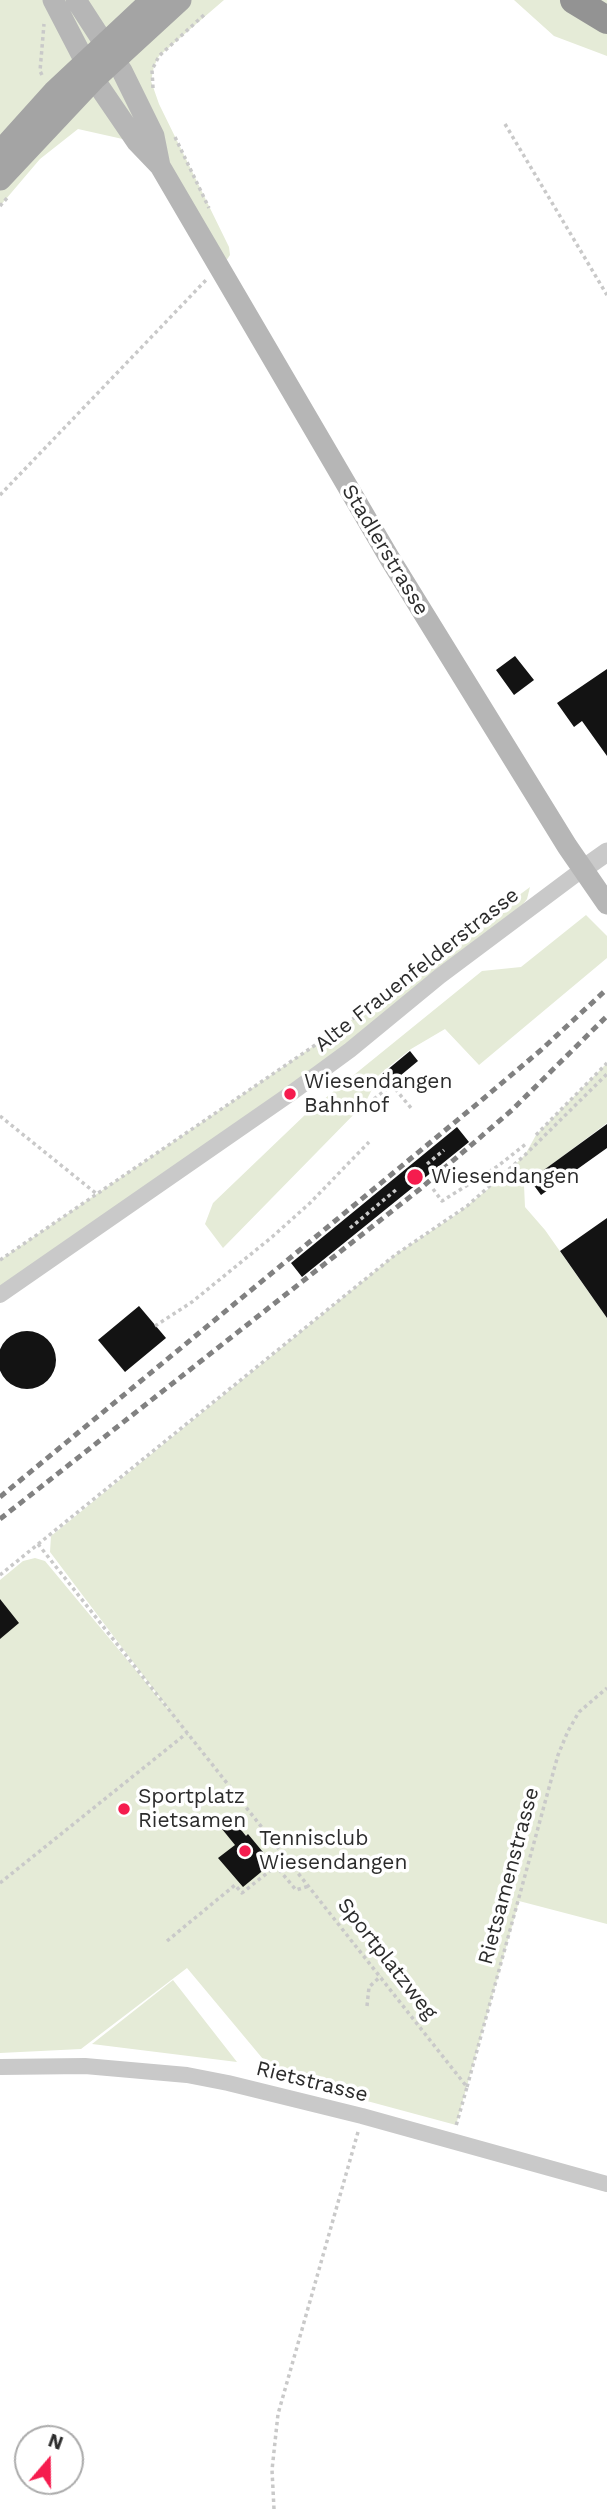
<!DOCTYPE html>
<html>
<head>
<meta charset="utf-8">
<style>
  body { margin:0 }
  #map { position:relative; width:607px; height:2509px; overflow:hidden; background:#fff; font-family:"Work Sans",sans-serif }
  canvas { display:block }
  .north { position:absolute; left:14px; top:2425px; width:70px; height:70px; box-sizing:border-box; background:#fff; border:2px solid #ababab; border-radius:50%; rotate:20deg; font-size:19px; font-weight:700; line-height:28px; text-align:center; color:#2c2c2c }
  .north::after { content:''; display:block; margin:auto; width:24px; height:32px; background:#f51c4e; clip-path:polygon(50% 0,100% 100%,50% 72%,0 100%) }
</style>
</head>
<body>
<div id="map">
<canvas width="607" height="2509"></canvas>
<div class="north">N</div>
</div>
<script>
const ctx = document.querySelector('canvas').getContext('2d');
ctx.lineJoin = 'round';
function paint(path, color) {
  ctx.fillStyle = color;
  ctx.fill(path, 'evenodd');
}
function toPath(rows) {
  const path = new Path2D();
  for (const r of rows) {
    if (r.length === 3) {
      path.moveTo(r[0] + r[2], r[1]);
      path.arc(r[0], r[1], r[2], 0, 2 * Math.PI);
      continue;
    }
    path.moveTo(r[0], r[1]);
    for (let i = 2; i < r.length; i += 2) path.lineTo(r[i], r[i + 1]);
  }
  return path;
}
function stroke(path, color, width, dash) {
  ctx.strokeStyle = color;
  ctx.lineWidth = width;
  ctx.lineCap = dash ? 'butt' : 'round';
  ctx.setLineDash(dash || []);
  ctx.stroke(path);
}
function drawText(font, color, halo, rows, align = 'center') {
  ctx.font = font + ' "Work Sans",sans-serif';
  ctx.lineWidth = 7;
  ctx.setLineDash([]);
  ctx.textBaseline = 'middle';
  ctx.strokeStyle = halo;
  ctx.fillStyle = color;
  for (const [text, x, y, turn = 0] of rows) {
    ctx.save();
    ctx.translate(x, y);
    ctx.rotate((+turn || 0) * Math.PI / 180);
    ctx.textAlign = isNaN(turn) ? turn : align;
    if (halo) ctx.strokeText(text, 0, 0);
    ctx.fillText(text, 0, 0);
    ctx.restore();
  }
}
paint(toPath([
  [0,0,224,0,159,56,154,66,151,81,159,104,229,247,230,255,226,261,136,142,78,129,40,159,0,206],
  [514,0,607,0,607,56,554,36],
  [530,887,527,899,501,933,0,1295,0,1260,346,1024],
  [586,915,607,936,607,958,479,1065,445,1029,411,1049,380,1074,365,1103,223,1248,205,1224,213,1203,307,1113,482,971,521,967],
  [607,1063,607,1123,524,1185,525,1207,545,1230,607,1318,607,1924,519,1901,456,2125,278,2077,187,1968,81,2049,0,2053,0,1580,23,1561,35,1558,45,1561,173,1715,50,1552,51,1536,395,1255,457,1214,498,1181,525,1155,536,1135],
  [173,1980,237,2062,92,2044]
]), '#e5ebd7');
paint(toPath([
  [515,656,534,680,514,695,496,670],
  [607,669,607,756,582,721,574,727,557,703],
  [410,1051,418,1061,389,1085,381,1075],
  [607,1124,607,1148,541,1195,530,1180],
  [457,1127,469,1142,302,1277,291,1263],
  [607,1218,607,1318,560,1251],
  [139,1306,166,1338,125,1372,98,1340],
  [27,1360,29],
  [0,1599,19,1623,0,1639],
  [233,1820,246,1836,248,1834,272,1863,243,1887,218,1858,235,1845,222,1829]
]), '#131313');
stroke(toPath([
  [42,75,40,71,44,24],
  [153,88,152,70,159,56,205,14],
  [505,124,607,295],
  [175,137,209,208],
  [0,206,8,197],
  [0,495,207,279],
  [339,1076,351,1090],
  [374,1099,392,1085,411,1108],
  [0,1116,98,1195],
  [536,1135,607,1063],
  [427,1164,444,1150],
  [433,1189,442,1201,498,1166,527,1143],
  [350,1228,397,1189],
  [0,1260,346,1024,421,968],
  [155,1326,192,1302,272,1237,310,1203,369,1142],
  [38,1544,467,2087,456,2126],
  [0,1575,395,1255,467,1206,525,1155,607,1074],
  [0,1883,187,1733],
  [167,1941,235,1885,242,1893,276,1866,296,1890,309,1886],
  [367,2006,369,1987,381,1976],
  [467,2087,558,1755,568,1731,579,1712,607,1688],
  [274,2509,272,2470,278,2414,358,2132]
]), '#c9c9c9', 3.5, [3.5, 3.5]);
stroke(toPath([
  [0,1295,290,1094,350,1050,440,976,583,869],
  [0,2067,85,2066,187,2075,228,2083,362,2116,607,2184]
]), '#c9c9c9', 16);
stroke(toPath([
  [583,869,607,852]
]), '#c9c9c9', 19);
stroke(toPath([
  [53,0,94,79,137,142,160,166,390,559,567,846,607,904],
  [76,0,122,71,154,136,160,166]
]), '#b6b6b6', 21);
stroke(toPath([
  [0,152,54,92,152,0],
  [0,179,94,79,180,0]
]), '#a4a4a4', 23);
stroke(toPath([
  [574,0,607,20]
]), '#939393', 28);
stroke(toPath([
  [0,1497,483,1099,541,1050,607,989],
  [0,1519,420,1189,512,1110,607,1016]
]), '#818181', 5, [7, 5]);
for (const [x, y, r, color] of [
  [290,1094,7,"#f51c4e"],
  [415,1177,9,"#f51c4e"],
  [124,1809,7,"#f51c4e"],
  [245,1851,7,"#f51c4e"]
]) {
  const dot = new Path2D();
  dot.arc(x, y, r, 0, 2 * Math.PI);
  ctx.fillStyle = color;
  ctx.fill(dot);
  stroke(dot, '#fff', 2.5);
}
drawText('21px', '#2c2c2c', '#fff', [
  ["Stadlerstrasse",385,550,59],
  ["Alte Frauenfelderstrasse",417,970,-38],
  ["Rietsamenstrasse",509,1876,-75],
  ["Sportplatzweg",387,1959,52],
  ["Rietstrasse",312,2082,14]
]);
drawText('21px', '#2c2c2c', '#fff', [
  ["Wiesendangen",304,1082],
  ["Bahnhof",304,1106],
  ["Wiesendangen",431,1177],
  ["Sportplatz",138,1797],
  ["Rietsamen",138,1821],
  ["Tennisclub",259,1839],
  ["Wiesendangen",259,1863]
], 'left');
</script>
</body>
</html>
